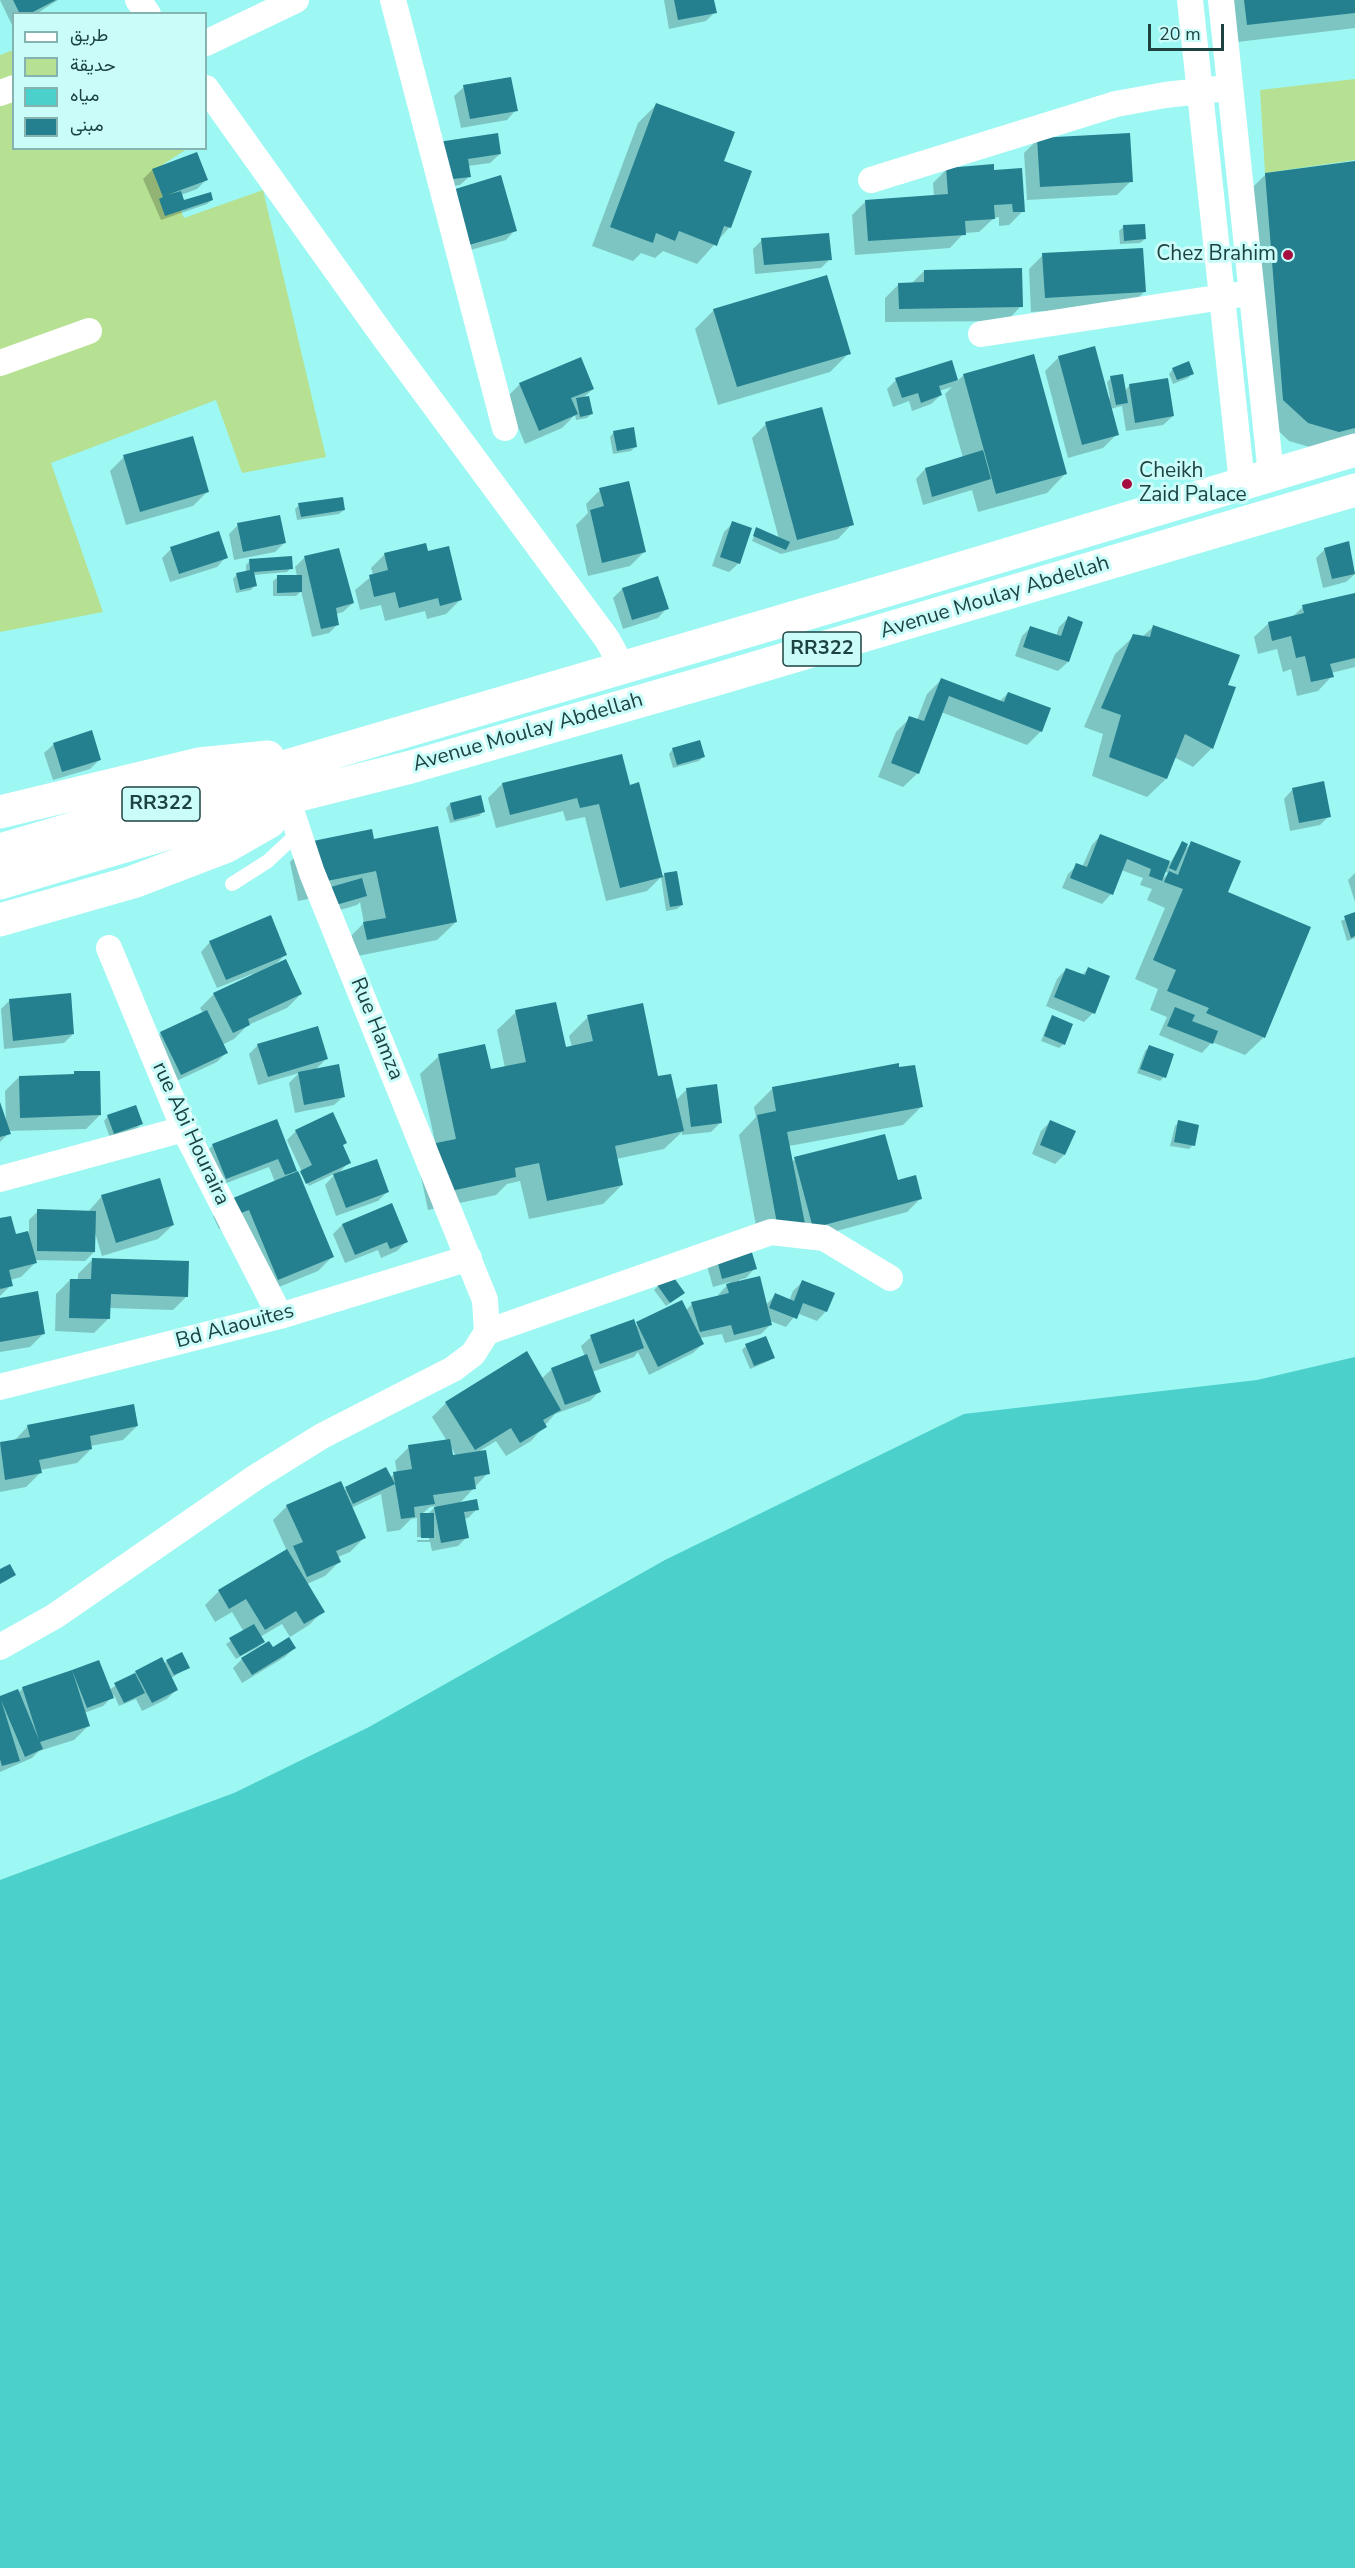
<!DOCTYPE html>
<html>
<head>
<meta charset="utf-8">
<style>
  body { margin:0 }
  #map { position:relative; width:1355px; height:2568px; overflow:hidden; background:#9df7f3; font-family:"Nunito Sans",Vazirmatn,sans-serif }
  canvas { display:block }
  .legend { position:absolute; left:12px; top:12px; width:195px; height:138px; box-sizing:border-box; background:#cafdfa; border:2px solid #85b3b0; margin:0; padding:8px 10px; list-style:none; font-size:18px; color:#1d4341 }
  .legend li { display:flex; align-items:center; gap:12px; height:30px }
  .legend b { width:30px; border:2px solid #85b3b0 }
  .scale { position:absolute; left:1148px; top:24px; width:76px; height:27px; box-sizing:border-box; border:3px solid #1d4341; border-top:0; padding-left:8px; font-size:18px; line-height:21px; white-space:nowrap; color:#1d4341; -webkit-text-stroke:4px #cafdfa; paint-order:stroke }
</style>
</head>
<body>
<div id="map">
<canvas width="1355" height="2568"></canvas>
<ul class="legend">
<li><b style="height:8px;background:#fff"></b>طريق</li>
<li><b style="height:16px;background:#b6e192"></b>حديقة</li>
<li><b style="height:16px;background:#4bd0cb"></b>مياه</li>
<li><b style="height:16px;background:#247f8f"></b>مبنى</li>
</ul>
<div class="scale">20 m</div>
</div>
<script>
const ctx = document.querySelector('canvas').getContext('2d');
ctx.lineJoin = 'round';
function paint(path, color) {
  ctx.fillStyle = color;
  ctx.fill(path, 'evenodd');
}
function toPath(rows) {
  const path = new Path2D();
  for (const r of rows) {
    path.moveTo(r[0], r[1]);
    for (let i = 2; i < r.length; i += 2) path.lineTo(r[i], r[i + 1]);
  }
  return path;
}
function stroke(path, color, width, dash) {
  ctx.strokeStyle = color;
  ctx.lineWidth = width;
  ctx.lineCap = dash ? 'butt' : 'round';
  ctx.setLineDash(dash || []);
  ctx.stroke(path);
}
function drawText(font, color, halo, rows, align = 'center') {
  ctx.font = font + ' "Nunito Sans",sans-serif';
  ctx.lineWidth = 6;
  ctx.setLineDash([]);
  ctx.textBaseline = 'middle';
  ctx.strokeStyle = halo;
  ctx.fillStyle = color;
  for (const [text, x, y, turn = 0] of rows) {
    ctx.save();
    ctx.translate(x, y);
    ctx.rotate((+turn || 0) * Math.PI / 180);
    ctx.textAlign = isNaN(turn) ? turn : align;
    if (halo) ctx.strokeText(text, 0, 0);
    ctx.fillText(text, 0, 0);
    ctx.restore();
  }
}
paint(toPath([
  [13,50,14,148,187,149,162,165,184,218,263,190,326,457,242,473,216,400,51,463,103,612,0,632,0,55],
  [1355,79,1355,160,1265,173,1260,90]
]), '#b6e192');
paint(toPath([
  [1355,1357,1355,2568,0,2568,0,1880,234,1793,369,1727,665,1560,964,1414,1257,1380]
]), '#4bd0cb');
paint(toPath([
  [0,0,58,0,36,14,14,14,12,25],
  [664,0,713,0,715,12,706,21,669,29],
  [1224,0,1355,0,1355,28,1229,43],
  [464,87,516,110,507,120,461,128,454,96],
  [656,105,722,162,750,172,729,228,697,264,663,251,655,258,641,253,633,261,592,246,638,123],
  [1038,139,1131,181,1117,195,1027,200,1024,153],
  [430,153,500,154,490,163,468,166,470,176,460,185,435,189],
  [196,154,206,180,197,189,181,195,183,202,212,200,207,204,161,220,143,179,152,170],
  [1355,162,1355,441,1320,450,1289,441,1265,418,1247,193,1266,174],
  [947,169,993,172,1023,211,1009,225,999,226,999,217,994,218,979,232,964,233,950,248,855,255,852,215,866,201,934,197,933,183],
  [444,200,515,230,506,240,460,253],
  [1123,227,1145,239,1140,243,1120,244,1119,231],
  [762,240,830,259,821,268,755,274,753,249],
  [1043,255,1144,292,1130,306,1031,312,1029,269],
  [924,271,1021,306,1007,321,885,322,885,298,899,284,911,284],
  [714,310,849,353,830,372,718,405,695,329],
  [1059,357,1108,399,1110,398,1107,382,1111,378,1125,391,1129,386,1173,416,1163,425,1126,431,1122,406,1110,409,1117,434,1103,448,1068,458,1045,371],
  [951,362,957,381,964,375,1065,474,1047,493,978,512,972,490,923,505,916,479,925,469,963,458,945,394,952,387,939,391,941,395,931,404,912,411,909,401,893,407,887,389,896,380],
  [1173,369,1193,373,1188,378,1173,384,1169,374],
  [520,384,593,389,583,398,591,414,587,418,576,420,575,415,562,428,525,444,506,398],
  [766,424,852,524,838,539,781,554,752,541,757,529,779,539,752,438],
  [614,432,635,447,631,451,613,454,610,437],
  [124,457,207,492,193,506,126,525,110,471],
  [600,490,644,552,630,566,588,576,576,525,588,513,586,504],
  [299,505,344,510,339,514,297,520,295,509],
  [733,523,739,563,729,572,712,566,724,532],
  [238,525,284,543,275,552,234,560,229,534],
  [1348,543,1355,574,1346,582,1323,588,1316,558,1325,549],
  [171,549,226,557,217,567,170,582,162,558],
  [427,553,460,600,446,614,427,619,425,611,385,621,381,605,360,610,355,590,373,575,371,568,385,554],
  [304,558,353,603,343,612,336,614,338,624,329,633,312,637,301,591,296,596,273,596,273,581,278,577,297,576,295,567],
  [250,561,291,568,287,572,253,575,255,585,251,590,236,593,233,579,237,574,246,572,246,565],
  [657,578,667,608,658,618,623,629,613,598,622,589],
  [1355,599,1355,667,1331,673,1332,676,1318,691,1297,696,1291,669,1283,672,1277,649,1258,654,1254,637,1269,623,1292,617,1303,607],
  [1068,618,1082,623,1068,662,1058,671,1015,656,1022,636,1031,627,1056,636,1059,627],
  [1153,627,1226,685,1212,748,1193,767,1174,757,1166,779,1147,797,1092,776,1103,734,1084,727,1115,654,1134,636,1142,637],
  [941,680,999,702,1008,693,1041,731,1027,745,941,712,918,773,903,787,878,777,896,732,910,718,917,720,927,694],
  [54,744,100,759,90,769,53,780,44,753],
  [673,749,703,757,699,761,673,768,669,754],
  [502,784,629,786,638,784,661,878,665,874,682,905,677,909,666,911,661,877,647,891,606,901,585,817,566,821,563,811,496,828,488,798],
  [1293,789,1329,816,1320,825,1290,831,1284,799],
  [450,804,483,812,479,816,450,823,446,808],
  [1101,835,1170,863,1182,843,1183,851,1192,843,1226,893,1264,1037,1245,1055,1212,1042,1202,1053,1159,1035,1167,1017,1150,1010,1158,989,1135,979,1165,908,1147,900,1152,889,1140,885,1143,878,1121,870,1111,894,1102,904,1062,888,1068,874,1077,865,1082,867,1092,845],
  [1164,871,1168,873,1160,882],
  [372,840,456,922,437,940,348,958,345,942,364,923,360,902,357,905,320,916,319,897,298,901,290,862,309,843],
  [1355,873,1355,902,1348,880],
  [1355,914,1355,938,1347,941,1341,921],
  [210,942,286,954,274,966,301,994,287,1008,248,1025,234,1039,222,1045,226,1053,217,1062,172,1083,152,1042,161,1033,203,1013,200,1008,214,994,253,976,252,974,217,988,201,952],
  [1089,968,1093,1013,1084,1022,1046,1006,1057,979,1066,969,1081,976],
  [10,1000,73,1034,64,1043,4,1049,1,1009],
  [516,1012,565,1049,572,1047,569,1036,588,1017,657,1078,676,1100,687,1089,720,1123,711,1132,682,1135,682,1132,664,1149,616,1159,622,1185,603,1204,529,1219,520,1181,507,1184,496,1195,428,1210,418,1163,436,1146,420,1074,439,1056,490,1071,505,1068,497,1030],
  [1053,1017,1064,1044,1059,1048,1041,1041,1049,1021],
  [258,1045,327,1058,315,1070,344,1096,334,1105,295,1113,289,1083,299,1073,258,1085,249,1054],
  [1149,1047,1164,1077,1160,1081,1137,1073,1145,1051],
  [75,1073,100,1115,86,1129,8,1131,9,1133,0,1142,0,1106,6,1122,5,1091,19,1077,72,1076],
  [773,1088,922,1106,903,1125,789,1146,792,1162,795,1159,897,1181,921,1198,907,1212,799,1241,797,1231,760,1247,739,1135,756,1117,754,1107],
  [108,1116,141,1124,137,1128,110,1138,104,1121],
  [276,1121,295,1170,290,1176,298,1175,302,1172,287,1140,296,1131,342,1146,349,1162,337,1175,388,1191,378,1201,336,1216,325,1185,336,1173,309,1186,303,1174,300,1174,332,1257,318,1271,279,1287,282,1292,278,1296,234,1223,219,1229,213,1216,227,1202,275,1182,269,1167,216,1187,204,1154,213,1145],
  [1050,1122,1074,1131,1064,1155,1055,1164,1032,1154,1041,1131],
  [1179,1122,1193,1145,1189,1149,1170,1146,1175,1126],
  [102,1196,173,1225,158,1239,102,1256,95,1233,94,1252,85,1261,34,1260,35,1263,21,1277,10,1280,11,1285,0,1296,0,1220,15,1236,29,1233,29,1220,38,1211,88,1212],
  [342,1225,407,1241,397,1251,381,1258,378,1250,345,1263,333,1234],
  [717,1257,755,1268,746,1278,739,1280,739,1282,766,1305,775,1295,789,1301,793,1291,802,1282,826,1311,817,1321,797,1313,786,1327,770,1321,770,1325,761,1334,725,1343,722,1334,700,1338,703,1344,693,1353,649,1375,638,1352,634,1357,592,1372,599,1392,590,1401,555,1414,531,1441,506,1456,496,1441,478,1452,488,1473,459,1504,477,1509,468,1518,464,1519,467,1537,458,1546,432,1551,430,1542,417,1542,417,1540,429,1540,429,1537,417,1537,417,1518,411,1519,400,1530,387,1532,381,1494,351,1508,364,1538,350,1552,338,1557,339,1562,325,1576,307,1584,323,1611,309,1625,290,1637,282,1624,260,1637,263,1642,258,1647,236,1659,226,1644,244,1632,232,1612,215,1622,205,1605,219,1591,287,1551,273,1520,287,1506,390,1477,397,1473,395,1461,409,1447,447,1441,432,1417,446,1403,541,1379,552,1369,585,1357,581,1346,591,1337,633,1321,635,1326,686,1310,692,1304,719,1297,718,1295,730,1282,713,1287,707,1266],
  [450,1445,456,1456,451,1456],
  [436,1506,428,1514,422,1514,430,1507],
  [92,1260,187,1296,173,1310,109,1308,109,1318,94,1333,55,1331,56,1294,70,1280,78,1280,78,1274],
  [658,1286,678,1297,666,1306,654,1290],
  [0,1299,44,1333,30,1347,0,1352],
  [746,1346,773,1357,769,1361,750,1369,742,1350],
  [28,1426,137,1426,123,1440,90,1446,91,1449,77,1463,40,1470,40,1473,26,1487,0,1492,0,1444,14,1441],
  [294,1648,285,1657,242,1683,233,1668,242,1659,272,1650],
  [167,1661,188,1668,171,1678,177,1689,167,1699,142,1711,136,1699,119,1706,114,1695,103,1706,84,1713,88,1726,74,1740,39,1751,32,1758,0,1772,0,1697,18,1693,23,1688,73,1671,109,1690,136,1672,164,1664]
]), '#0003');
paint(toPath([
  [13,0,56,0,29,14,20,14],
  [674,0,714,0,717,13,678,20],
  [1244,0,1355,0,1355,13,1247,25],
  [511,77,518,111,470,119,463,85],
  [656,103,735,132,724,161,752,171,731,228,724,226,717,246,679,231,675,241,656,233,653,243,610,227],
  [498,133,501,154,468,159,471,177,444,180,438,142],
  [1130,133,1133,182,1040,187,1037,138],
  [197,152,208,180,167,195,181,191,184,200,211,192,213,200,165,216,159,199,163,197,152,169],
  [1355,161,1355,428,1339,432,1308,423,1283,400,1265,173],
  [994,164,994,170,1022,168,1025,212,1013,212,1012,204,994,205,995,219,965,221,966,235,868,241,865,200,948,194,946,168],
  [501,175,517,231,469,245,452,190],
  [1145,224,1146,239,1124,241,1123,225],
  [829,233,832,260,764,265,761,238],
  [1143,248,1146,292,1045,298,1042,253],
  [1022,268,1023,307,899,309,898,283,924,282,924,270],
  [827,275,851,354,737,387,713,309],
  [1095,346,1119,435,1082,445,1058,356],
  [1034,354,1067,474,996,494,963,374],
  [581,357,594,389,571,398,578,414,539,431,519,383],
  [952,360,958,380,939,386,942,395,921,403,918,393,902,398,895,378],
  [1189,361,1194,374,1177,380,1172,368],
  [1123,374,1128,403,1116,405,1110,376],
  [1168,378,1174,416,1135,423,1129,384],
  [589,396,593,414,580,417,576,398],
  [822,407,854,525,797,540,765,422],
  [634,427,637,447,617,451,613,431],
  [193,436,209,492,140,512,123,455],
  [983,450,991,479,932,497,925,468],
  [629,481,646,552,602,563,590,510,604,506,599,488],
  [343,497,345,510,301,517,298,503],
  [280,515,286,543,243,552,237,523],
  [732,521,752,528,740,564,720,557],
  [756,527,790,542,786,550,753,536],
  [219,531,228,558,179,574,170,547],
  [1349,541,1355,574,1332,579,1324,548],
  [426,543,428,551,449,546,462,600,440,606,438,598,399,608,395,592,374,597,369,575,388,570,384,553],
  [339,548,354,603,336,608,339,625,321,629,304,556],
  [292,556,293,569,254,572,257,586,240,590,236,573,250,570,249,559],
  [277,575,302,575,302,592,277,593],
  [658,576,669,609,632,620,622,588],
  [1355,593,1355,658,1330,664,1334,677,1311,682,1305,656,1296,658,1291,636,1272,641,1268,622,1304,613,1302,605],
  [1068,616,1083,622,1069,662,1023,647,1030,626,1061,636],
  [1153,625,1240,655,1228,685,1236,687,1213,749,1185,734,1167,779,1109,757,1121,715,1101,708,1133,634,1150,637],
  [941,678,1004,702,1008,692,1051,708,1042,732,949,696,919,774,891,763,909,716,924,721],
  [92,730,101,760,62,772,53,743],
  [700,740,705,757,677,765,672,748],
  [622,754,630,785,639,782,663,877,620,888,599,804,580,808,577,798,510,815,502,783],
  [1324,781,1331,817,1299,823,1292,788],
  [481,795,485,812,454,820,450,803],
  [438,826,457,922,367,940,363,922,386,918,376,871,317,883,308,842,372,829,374,839],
  [1100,834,1170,861,1162,881,1149,876,1151,869,1127,859,1113,895,1070,878,1076,863,1087,867],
  [1182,841,1188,844,1176,871,1169,868],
  [1191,841,1241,861,1228,892,1311,927,1265,1038,1206,1013,1209,1008,1167,991,1176,970,1153,960,1183,889,1164,882,1169,871,1178,875],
  [677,871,683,905,670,907,664,873],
  [362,878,367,896,329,907,324,889],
  [1355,912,1355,936,1351,938,1344,916],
  [271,915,287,955,226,980,209,941],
  [286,959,302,994,248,1019,250,1025,233,1033,213,993],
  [1088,967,1110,976,1095,1014,1054,997,1066,968,1085,975],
  [71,993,74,1034,13,1041,9,999],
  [556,1002,566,1047,593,1041,587,1015,643,1003,658,1076,671,1074,684,1131,615,1146,623,1185,547,1201,539,1163,515,1168,516,1177,446,1192,436,1143,456,1139,438,1054,485,1044,491,1069,526,1062,515,1010],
  [1175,1007,1195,1015,1192,1021,1218,1031,1213,1044,1167,1026],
  [207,1010,228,1053,181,1075,160,1032],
  [1052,1015,1073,1024,1065,1045,1044,1036],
  [318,1026,328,1059,268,1077,257,1044],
  [1149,1045,1174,1054,1166,1078,1140,1069],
  [899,1063,899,1067,915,1065,923,1107,787,1132,805,1224,778,1229,757,1115,776,1111,772,1087],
  [339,1064,345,1097,304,1105,298,1072],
  [74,1071,100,1071,101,1115,20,1118,19,1076,74,1074],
  [717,1084,722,1123,691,1127,686,1088],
  [0,1102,11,1134,0,1137],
  [136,1105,143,1124,114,1134,107,1115],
  [333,1112,347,1143,343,1145,351,1163,306,1184,300,1171,312,1165,295,1130],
  [277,1119,297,1171,285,1175,278,1159,226,1179,212,1144],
  [1050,1120,1076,1131,1065,1155,1040,1145],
  [1178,1120,1199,1125,1195,1146,1174,1142],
  [885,1134,898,1180,916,1175,922,1199,813,1228,794,1157],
  [377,1159,389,1192,346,1208,333,1174],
  [298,1171,334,1257,278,1280,249,1210,233,1216,226,1201],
  [160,1178,174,1225,116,1243,101,1195],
  [392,1203,408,1242,390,1249,387,1242,355,1255,342,1224],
  [37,1209,96,1211,95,1252,37,1251],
  [11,1216,16,1234,28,1231,37,1263,9,1270,13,1286,0,1289,0,1218],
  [750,1246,757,1269,722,1279,716,1256],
  [92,1258,189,1261,188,1297,111,1294,110,1319,69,1318,70,1279,91,1279],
  [672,1275,685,1293,670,1303,657,1285],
  [760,1276,772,1325,734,1335,731,1325,700,1332,691,1302,729,1293,726,1284],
  [802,1280,835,1293,827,1312,803,1303,797,1319,769,1308,775,1293,794,1301],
  [38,1291,45,1334,0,1342,0,1298],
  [682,1300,704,1344,658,1367,636,1322],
  [634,1319,644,1348,600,1364,590,1335],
  [766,1336,775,1358,754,1366,745,1344],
  [527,1351,561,1410,543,1420,547,1427,520,1443,511,1428,475,1450,445,1402],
  [587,1354,601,1392,565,1405,551,1368],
  [134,1404,138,1426,90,1436,92,1449,39,1460,42,1473,5,1480,0,1442,30,1437,27,1425],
  [450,1439,453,1455,486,1450,490,1474,474,1477,476,1489,433,1495,435,1504,414,1507,415,1517,401,1519,393,1472,412,1469,408,1445],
  [386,1467,395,1484,353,1504,345,1487],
  [341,1481,366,1538,336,1551,341,1562,307,1577,293,1546,303,1542,286,1505],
  [477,1499,479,1510,464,1512,469,1538,441,1543,434,1507],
  [420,1513,434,1513,434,1538,421,1538],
  [287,1549,325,1612,304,1624,296,1611,265,1630,246,1599,229,1609,218,1590],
  [10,1564,16,1575,0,1584,0,1569],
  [254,1624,265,1642,240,1656,229,1638],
  [289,1637,296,1648,252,1675,241,1658,269,1641,273,1647],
  [182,1652,190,1668,174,1675,166,1660],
  [162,1657,178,1690,152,1703,135,1671],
  [99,1660,114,1698,87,1708,72,1670],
  [72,1670,90,1726,40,1742,43,1749,25,1757,1,1700,20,1761,2,1766,0,1759,0,1696,18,1689,39,1740,22,1687],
  [135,1673,145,1693,124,1703,114,1683]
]), '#247f8f');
stroke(toPath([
  [232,884,268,861,299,832]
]), '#fff', 14);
stroke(toPath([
  [138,0,148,14],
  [393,0,505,428],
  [1190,0,1242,483],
  [1221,0,1271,475],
  [206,43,296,0],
  [206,88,381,333,607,639,623,668],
  [0,93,14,88],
  [871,180,1116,104,1165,95,1218,89],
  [981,334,1236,295],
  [0,363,89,331],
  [109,948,184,1129,280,1316],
  [0,1179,184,1129],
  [487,1332,771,1232,824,1238,890,1278],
  [0,1387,280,1316,469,1258],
  [0,1647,55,1616,256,1477,322,1436,453,1369,473,1354,487,1332,485,1300,312,873,287,798]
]), '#fff', 26);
stroke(toPath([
  [0,812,199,764,268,757],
  [0,850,915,582,1355,450],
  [0,883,287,798,411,767,714,680,1355,490],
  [0,920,133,882,227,846,269,822,282,804]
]), '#fff', 33);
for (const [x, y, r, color] of [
  [1288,255,6,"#a60e40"],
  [1127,484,6,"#a60e40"]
]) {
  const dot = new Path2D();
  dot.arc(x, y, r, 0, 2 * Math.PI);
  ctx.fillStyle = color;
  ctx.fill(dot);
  stroke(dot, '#cafdfa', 2);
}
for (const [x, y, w] of [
  [822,649,78],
  [161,804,78]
]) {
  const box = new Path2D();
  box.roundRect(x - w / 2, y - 17, w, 34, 4.5);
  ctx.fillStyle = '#cafdfa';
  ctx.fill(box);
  stroke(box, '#1d4341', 1.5);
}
drawText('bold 20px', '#1d4341', null, [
  ["RR322",822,649],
  ["RR322",161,804]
]);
drawText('21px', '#1d4341', '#cafdfa', [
  ["Chez Brahim",1276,255],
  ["Cheikh",1139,472,"left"],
  ["Zaid Palace",1139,496,"left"]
], 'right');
drawText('21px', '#1d4341', '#cafdfa', [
  ["Avenue Moulay Abdellah",995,598,-17],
  ["Avenue Moulay Abdellah",528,733,-16],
  ["Rue Hamza",376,1029,68],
  ["rue Abi Houraira",190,1134,65],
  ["Bd Alaouites",235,1327,-15]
]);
</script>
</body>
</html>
